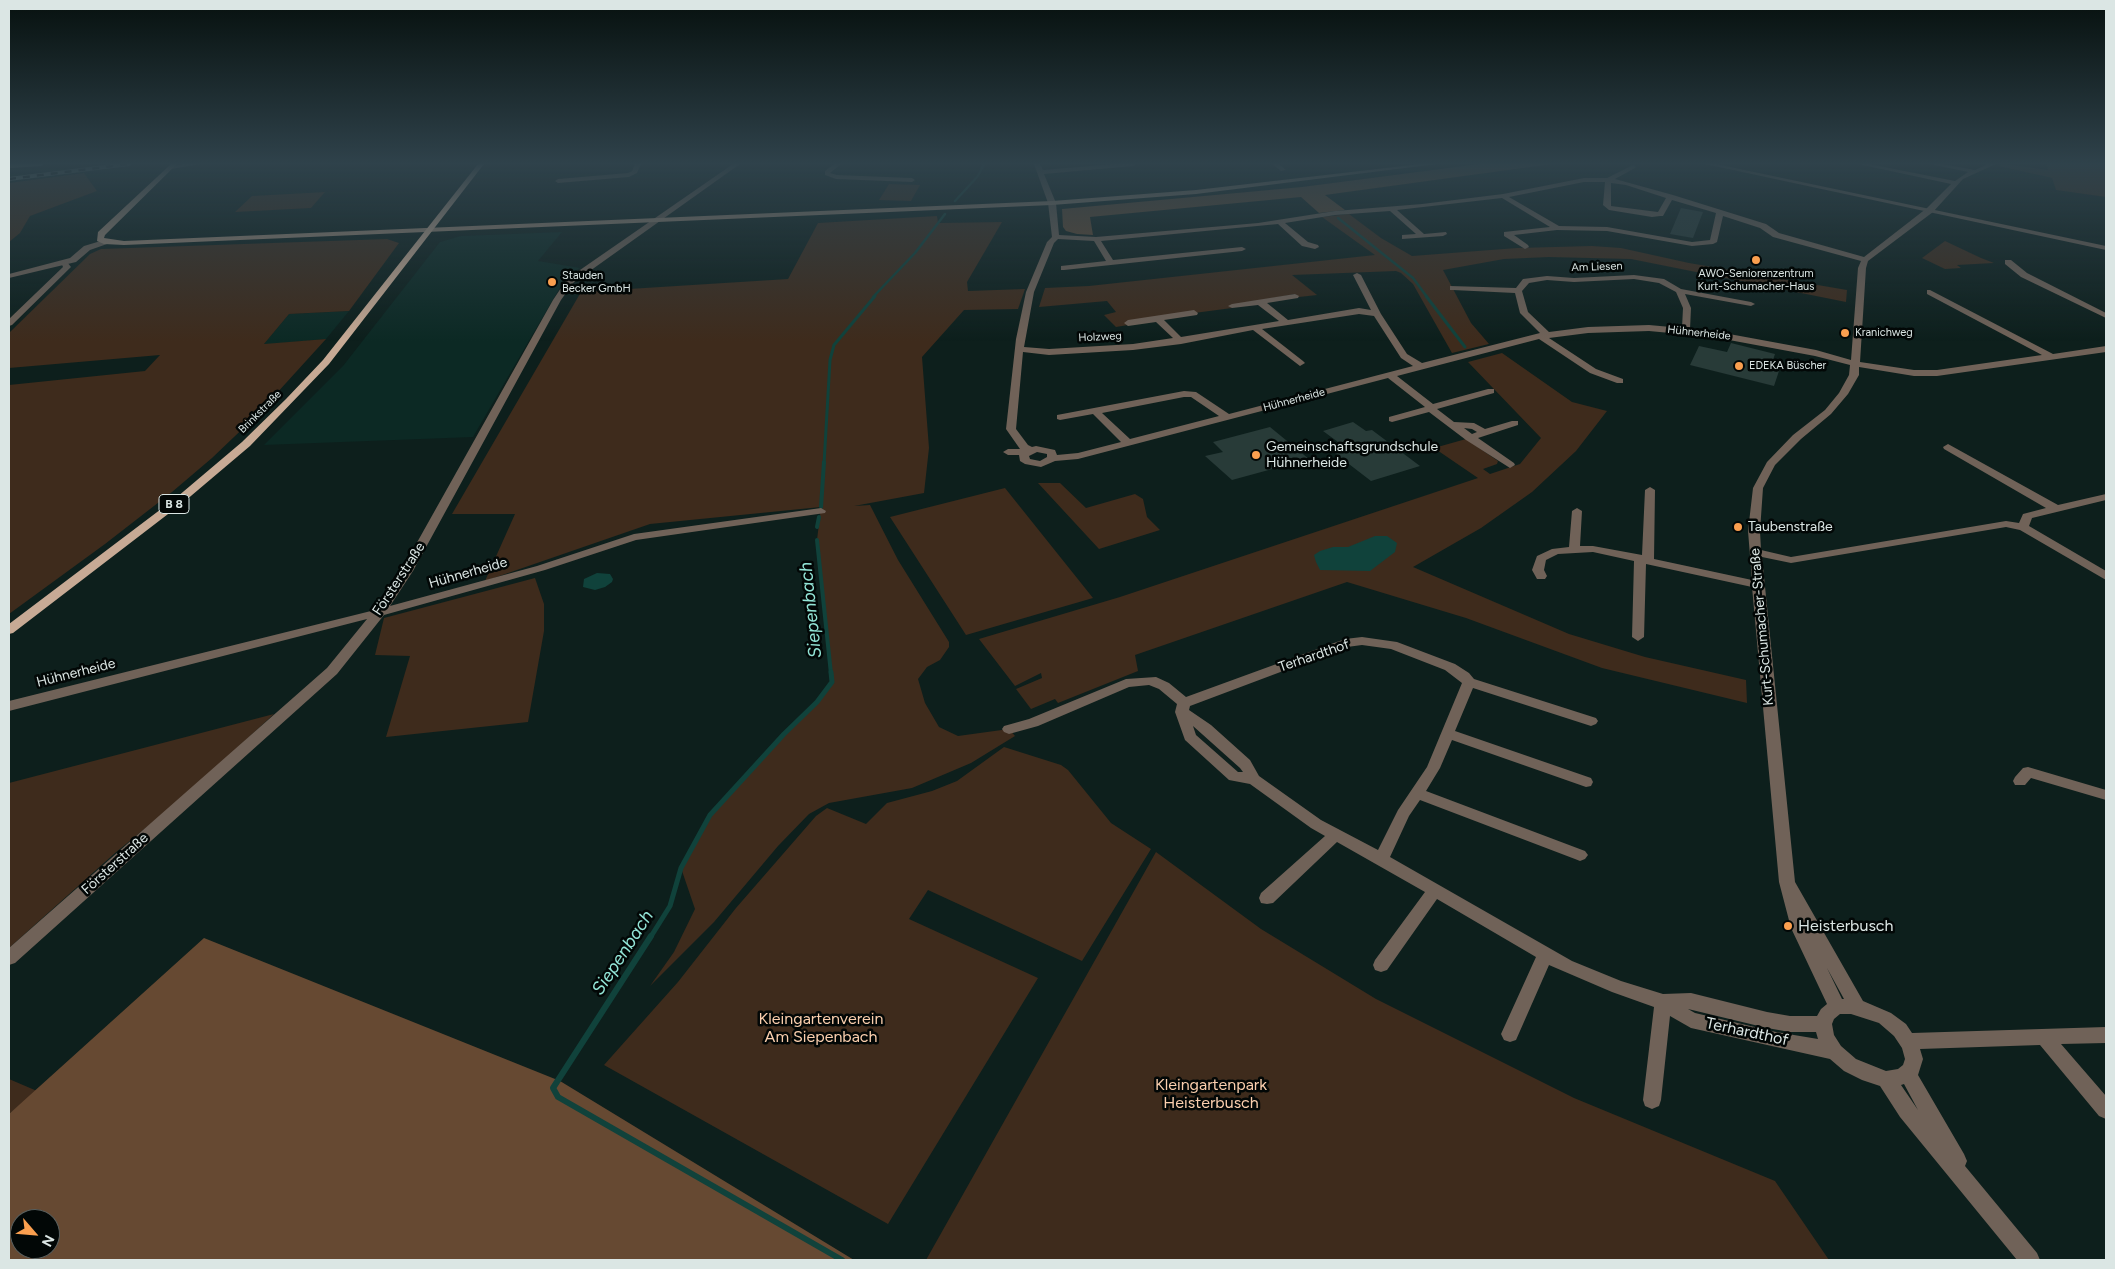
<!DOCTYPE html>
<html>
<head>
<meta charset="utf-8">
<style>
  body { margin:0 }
  #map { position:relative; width:2115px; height:1269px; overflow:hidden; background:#0d1f1c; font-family:Figtree,sans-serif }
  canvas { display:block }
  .frame { position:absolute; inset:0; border:10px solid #dbe6e4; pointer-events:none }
  .north { position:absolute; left:10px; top:1209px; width:50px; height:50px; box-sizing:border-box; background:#020706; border:1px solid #59605f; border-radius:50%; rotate:117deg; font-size:14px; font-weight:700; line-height:20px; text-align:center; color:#dbe6e4 }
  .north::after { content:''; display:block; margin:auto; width:18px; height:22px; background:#fa9f4f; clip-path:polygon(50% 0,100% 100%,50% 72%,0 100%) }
</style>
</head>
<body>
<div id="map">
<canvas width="2115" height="1269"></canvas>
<div class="frame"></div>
<div class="north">N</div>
</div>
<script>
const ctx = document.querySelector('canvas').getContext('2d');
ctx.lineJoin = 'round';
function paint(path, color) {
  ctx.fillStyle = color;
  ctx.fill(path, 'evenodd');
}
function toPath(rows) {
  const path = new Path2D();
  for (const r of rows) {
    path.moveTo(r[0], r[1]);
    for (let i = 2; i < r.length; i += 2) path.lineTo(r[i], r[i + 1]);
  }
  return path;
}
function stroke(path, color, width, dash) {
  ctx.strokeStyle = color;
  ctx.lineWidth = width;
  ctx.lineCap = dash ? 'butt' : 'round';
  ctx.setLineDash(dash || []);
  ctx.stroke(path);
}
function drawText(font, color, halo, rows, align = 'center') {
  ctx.font = font + ' Figtree,sans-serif';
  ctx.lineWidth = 5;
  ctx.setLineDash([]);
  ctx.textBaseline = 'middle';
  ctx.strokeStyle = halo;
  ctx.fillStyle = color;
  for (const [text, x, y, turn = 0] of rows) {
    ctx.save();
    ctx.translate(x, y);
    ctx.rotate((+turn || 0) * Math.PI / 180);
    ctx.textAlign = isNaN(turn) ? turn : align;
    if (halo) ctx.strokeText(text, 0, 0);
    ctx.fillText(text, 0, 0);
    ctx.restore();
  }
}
paint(toPath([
  [562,232,538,261,580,268,566,277,473,437,264,445,343,366,440,242,461,236],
  [349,311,326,339,263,345,289,314]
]), '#0c2924');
paint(toPath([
  [2004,164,2048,170,2047,164,2106,164,2106,197,2056,190,2052,178,1999,166],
  [84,173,97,191,30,216,20,233,9,242,9,183],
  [889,184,920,185,911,201,879,200],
  [325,192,311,208,235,212,252,196],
  [1349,214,1381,238,1412,256,1517,248,1592,246,1621,248,1689,263,1847,290,1846,302,1631,259,1549,257,1504,259,1443,270,1471,323,1489,344,1452,353,1413,284,1401,273,1396,271,1292,275,1317,295,1299,297,1295,294,1230,306,1232,308,1126,322,1128,325,1116,327,1104,315,1116,312,1107,301,1039,307,1045,288,1089,286,1375,255,1322,217],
  [937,216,938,223,1002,222,967,282,968,291,1025,289,1018,309,964,310,922,357,929,448,924,493,854,506,870,505,898,560,949,642,949,647,940,660,927,667,918,679,925,703,939,727,958,736,1009,729,1015,736,971,763,912,788,829,803,809,814,778,846,714,922,650,986,674,952,695,909,681,868,710,815,784,734,817,702,832,682,817,540,821,507,650,524,485,581,515,514,452,514,581,292,788,279,818,223],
  [387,239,399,243,349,311,289,314,264,344,326,339,256,416,212,458,172,492,105,544,9,614,9,385,145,371,160,355,9,368,9,333,90,254,101,249],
  [1945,241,1981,258,1994,263,1957,265,1961,268,1945,269,1922,258],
  [1502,353,1572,402,1607,411,1576,451,1532,492,1481,528,1413,567,1569,634,1645,657,1746,680,1747,703,1602,668,1466,618,1347,582,1135,655,1138,671,1058,703,1055,699,1031,709,1016,689,1042,678,1041,673,1015,686,979,639,1120,597,1478,478,1434,448,1466,439,1498,461,1497,464,1483,469,1490,474,1520,464,1541,438,1468,362],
  [1038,483,1060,483,1086,508,1135,494,1143,499,1147,517,1160,530,1099,549],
  [1005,488,1093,598,966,635,890,517],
  [535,578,544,604,544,631,528,722,386,737,410,656,375,655,384,618],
  [274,714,186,795,115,853,9,948,9,783],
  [1004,747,1061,765,1068,770,1111,823,1151,849,1082,961,928,890,909,919,1038,978,888,1224,604,1065,678,982,736,908,816,816,827,808,866,824,887,803,932,791,957,781],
  [1156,852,1261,929,1376,999,1574,1098,1775,1181,1829,1260,926,1260],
  [9,1079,37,1091,9,1114]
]), '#3e2b1c');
paint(toPath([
  [1479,164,1552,164,1325,195,1345,210,1319,213,1301,197,1090,217,1093,235,1077,234,1066,231,1063,227,1062,209,1302,187],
  [204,938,560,1081,854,1260,9,1260,9,1114],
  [20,1219,50,1219,50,1249,20,1249]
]), '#664932');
paint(toPath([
  [1375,536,1387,536,1397,543,1395,552,1370,571,1320,570,1316,562,1314,555,1320,551,1333,547,1348,547],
  [597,573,610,574,613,579,612,582,605,587,595,590,583,587,584,579]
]), '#10423b');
stroke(toPath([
  [955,201,978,176,984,164],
  [1338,218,1413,278,1427,297],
  [873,297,915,253,945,214]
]), '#10423b', 2.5);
stroke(toPath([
  [1426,296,1465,347],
  [824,464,830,360,834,345,875,296]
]), '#10423b', 3);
stroke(toPath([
  [821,507,824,462],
  [817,527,819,517],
  [817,540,831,674]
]), '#10423b', 4);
stroke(toPath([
  [650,938,670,906,681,868,710,815,784,734,817,702,832,682,831,672]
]), '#10423b', 5);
stroke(toPath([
  [651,936,553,1088,558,1097,842,1260]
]), '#10423b', 6);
paint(toPath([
  [1681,208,1703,212,1693,238,1670,234],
  [1731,343,1775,354,1773,360,1782,362,1774,386,1690,365,1699,346,1727,352],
  [1353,422,1366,431,1372,430,1420,466,1371,481,1332,451,1336,449,1330,444,1338,442,1323,431],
  [1270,427,1309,459,1232,480,1205,456,1223,452,1213,442]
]), '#283b38');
paint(toPath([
  [183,164,200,164,171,169,168,167,183,164],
  [635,164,641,164,637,173,629,177,558,183,555,181,558,179,628,173,632,171,635,164],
  [733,164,740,164,573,283,561,300,413,571,390,606,537,566,634,534,821,508,826,511,825,513,636,540,545,570,384,615,337,674,15,963,9,965,9,948,327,668,367,619,9,711,9,701,375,610,401,571,553,300,567,279,733,164],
  [834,164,841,164,830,173,837,175,912,178,915,180,912,182,836,179,825,175,825,171,834,164],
  [1034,164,1040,164,1043,170,1114,164,1136,164,1133,166,1044,174,1056,203,1059,235,1096,237,1258,223,1335,211,1422,204,1503,194,1584,178,1607,178,1633,165,1636,167,1635,168,1615,179,1673,195,1766,224,1779,233,1864,257,1927,208,1951,184,1858,164,1869,164,1955,181,1968,172,1930,164,1942,164,1975,170,1988,164,1996,164,1963,179,1933,212,1868,261,1866,268,1860,362,1914,370,1937,370,2042,355,1927,294,1927,290,1930,290,2053,354,2106,346,2106,352,1937,376,1914,376,1859,367,1859,375,1848,394,1831,414,1801,439,1775,465,1763,488,1760,531,1761,550,1791,557,2006,521,2019,523,2023,514,2046,508,1944,449,1943,447,1948,444,2058,505,2106,494,2106,500,2032,518,2029,526,2106,571,2106,580,2020,530,2006,527,1791,563,1762,557,1795,882,1863,1001,1891,1013,1906,1024,1912,1033,2106,1027,2106,1043,2061,1044,2106,1096,2106,1119,2099,1116,2040,1045,1920,1049,1923,1059,1918,1075,1964,1154,1967,1161,1965,1166,2037,1253,2040,1260,2017,1260,1900,1117,1880,1086,1862,1080,1844,1071,1830,1059,1691,1028,1670,1016,1661,1100,1659,1106,1652,1109,1645,1106,1643,1100,1654,1007,1612,992,1549,965,1516,1040,1510,1042,1504,1040,1501,1034,1536,957,1437,899,1387,970,1381,972,1375,970,1373,965,1375,960,1425,892,1337,842,1273,903,1267,904,1261,903,1259,898,1261,893,1325,836,1311,828,1250,784,1229,780,1185,740,1175,712,1177,704,1159,689,1149,685,1129,687,1038,726,1009,734,1004,732,1002,729,1004,726,1029,719,1126,679,1156,677,1169,683,1186,697,1345,639,1362,637,1397,642,1455,664,1469,673,1474,679,1596,718,1598,721,1596,724,1591,726,1473,688,1455,731,1591,778,1593,782,1591,786,1586,787,1452,740,1440,768,1426,791,1585,851,1588,855,1585,859,1580,861,1575,859,1420,800,1409,816,1390,857,1572,961,1621,981,1663,994,1691,993,1767,1012,1790,1016,1817,1016,1821,1009,1827,1004,1791,928,1779,882,1752,587,1646,564,1644,637,1638,641,1632,637,1634,561,1593,552,1558,554,1546,560,1544,570,1547,576,1545,579,1537,579,1532,570,1537,556,1552,549,1569,547,1572,511,1577,508,1582,511,1580,546,1593,546,1642,555,1645,490,1650,487,1655,490,1654,559,1752,580,1748,531,1753,488,1767,462,1793,435,1825,410,1839,393,1849,375,1850,365,1815,356,1713,337,1649,331,1588,333,1549,338,1596,369,1623,379,1623,383,1617,383,1590,373,1539,339,1397,376,1433,404,1488,389,1494,389,1494,393,1437,409,1454,422,1474,423,1485,429,1512,421,1518,421,1518,425,1478,438,1514,463,1515,465,1510,468,1466,440,1429,412,1392,422,1389,421,1389,417,1425,407,1388,378,1078,459,1055,461,1041,467,1025,464,1020,461,1019,455,1008,455,1003,452,1008,449,1020,449,1006,429,1016,339,1026,292,1047,242,1052,237,1048,203,1034,164],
  [1584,182,1605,182,1603,205,1609,210,1652,217,1660,216,1663,216,1672,200,1716,213,1710,240,1692,242,1607,227,1559,226,1509,197,1584,182],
  [1611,183,1626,185,1666,198,1658,212,1611,206,1611,183],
  [1502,198,1550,227,1504,232,1504,236,1525,249,1529,247,1528,245,1514,235,1557,230,1607,231,1692,246,1713,244,1717,242,1723,216,1760,228,1773,237,1861,261,1858,268,1851,360,1816,350,1713,331,1690,329,1691,308,1685,294,1751,306,1755,304,1751,302,1681,289,1664,279,1634,275,1574,278,1547,276,1523,279,1516,288,1450,286,1450,290,1453,290,1515,293,1520,313,1540,333,1422,363,1407,354,1381,314,1361,275,1357,273,1353,275,1371,310,1359,308,1288,320,1267,303,1298,298,1299,296,1295,294,1232,304,1228,306,1232,308,1258,305,1279,321,1181,337,1164,320,1197,315,1198,313,1194,310,1128,320,1124,323,1128,326,1156,322,1173,338,1133,344,1049,349,1024,347,1034,292,1054,243,1058,239,1094,241,1106,261,1061,266,1061,270,1064,270,1242,251,1246,249,1242,247,1113,260,1101,241,1278,224,1302,246,1315,249,1319,247,1318,245,1308,242,1285,223,1335,215,1390,211,1416,234,1402,235,1402,239,1443,236,1447,234,1446,232,1424,234,1397,210,1502,198],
  [1634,279,1659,283,1676,292,1683,308,1682,328,1649,325,1588,327,1549,332,1528,312,1522,291,1529,283,1547,280,1574,282,1634,279],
  [1359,314,1374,316,1401,358,1413,366,1229,414,1196,392,1184,391,1057,415,1057,419,1060,420,1093,414,1121,442,1078,453,1057,455,1055,450,1036,446,1032,447,1028,445,1016,429,1023,352,1049,355,1133,350,1181,344,1253,330,1300,366,1305,363,1303,361,1262,329,1359,314],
  [1184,397,1191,397,1219,416,1130,439,1102,413,1184,397],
  [1464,428,1472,429,1477,432,1472,434,1464,428],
  [1037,452,1047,454,1047,457,1040,461,1030,459,1029,456,1037,452],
  [1362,645,1391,649,1445,670,1462,683,1427,767,1398,810,1378,850,1321,820,1259,776,1250,760,1211,725,1189,710,1190,706,1347,647,1362,645],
  [1193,726,1240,768,1243,772,1238,772,1196,735,1193,726],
  [1827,968,1844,999,1842,999,1827,968],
  [1688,1009,1767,1028,1790,1032,1816,1032,1818,1039,1776,1032,1695,1013,1688,1009],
  [1840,1014,1851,1014,1879,1023,1894,1036,1902,1048,1905,1059,1903,1065,1898,1069,1886,1071,1856,1059,1841,1046,1834,1035,1832,1024,1834,1019,1840,1014],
  [1904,1084,1918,1110,1901,1085,1904,1084],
  [1272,164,1279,164,1286,170,1281,171,1272,164],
  [2005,260,2011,260,2027,273,2106,313,2106,318,2021,277,2005,264,2005,260],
  [61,262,67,262,71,267,12,325,9,326,9,319,63,267,61,262],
  [2028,767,2106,790,2106,800,2031,778,2025,785,2015,785,2013,781,2015,777,2023,768,2028,767]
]), '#706258');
paint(toPath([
  [1705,164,1716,164,2106,246,2106,250,1705,164],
  [104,240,107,240,107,244,90,250,76,262,9,278,9,274,70,258,84,246,104,240]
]), '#706258');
paint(toPath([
  [9,164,44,164,41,166,9,168,9,164],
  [171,164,177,164,105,235,104,238,124,241,1052,201,1196,190,1420,164,1437,164,1196,194,1052,205,124,245,104,244,97,241,98,232,171,164]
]), '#a18b7a');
paint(toPath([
  [478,164,484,164,329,364,250,446,185,501,13,633,9,634,9,624,177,497,242,442,286,399,323,360,478,164]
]), '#c7aa95');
const rail = toPath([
  [9,179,129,164]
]);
stroke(rail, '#707f7c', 4);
stroke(rail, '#020706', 2.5, [7]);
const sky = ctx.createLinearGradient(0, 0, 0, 341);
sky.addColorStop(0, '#07110f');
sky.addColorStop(0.48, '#2f424b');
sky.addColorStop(1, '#2f424b00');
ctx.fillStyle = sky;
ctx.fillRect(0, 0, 2115, 341);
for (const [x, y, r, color] of [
  [1756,260,5,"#fa9f4f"],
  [552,282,5,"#fa9f4f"],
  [1845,333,5,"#fa9f4f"],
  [1739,366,5,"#fa9f4f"],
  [1256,455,5,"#fa9f4f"],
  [1738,527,5,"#fa9f4f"],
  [1788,926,5,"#fa9f4f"]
]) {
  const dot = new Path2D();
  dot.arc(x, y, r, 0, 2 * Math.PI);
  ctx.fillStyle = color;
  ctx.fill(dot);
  stroke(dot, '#020706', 2);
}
drawText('11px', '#dbe6e4', '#020706', [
  ["Am Liesen",1597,267,-2],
  ["Hühnerheide",1699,333,6],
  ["Holzweg",1100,337,-3],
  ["Hühnerheide",1294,400,-15],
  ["Brinkstraße",260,412,-45]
]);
drawText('11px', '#dbe6e4', '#020706', [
  ["AWO-Seniorenzentrum",1756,274,"center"],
  ["Kurt-Schumacher-Haus",1756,287,"center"],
  ["Stauden",562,276],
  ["Becker GmbH",562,289],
  ["Kranichweg",1855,333],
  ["EDEKA Büscher",1749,366]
], 'left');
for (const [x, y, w] of [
  [174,504,30]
]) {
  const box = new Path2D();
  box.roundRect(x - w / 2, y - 9.5, w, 19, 4);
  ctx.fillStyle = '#020706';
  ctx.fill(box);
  stroke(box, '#dbe6e4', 1);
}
drawText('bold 12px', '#dbe6e4', null, [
  ["B 8",174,504]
]);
drawText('14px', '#dbe6e4', '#020706', [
  ["Gemeinschaftsgrundschule",1266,447],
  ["Hühnerheide",1266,463],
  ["Taubenstraße",1748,527]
], 'left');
drawText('14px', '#dbe6e4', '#020706', [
  ["Hühnerheide",468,573,-16],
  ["Försterstraße",399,579,-57],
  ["Kurt-Schumacher-Straße",1762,627,-95],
  ["Terhardthof",1314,656,-19],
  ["Hühnerheide",76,673,-14],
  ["Försterstraße",115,864,-42]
]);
drawText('16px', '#dbe6e4', '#020706', [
  ["Heisterbusch",1798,926]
], 'left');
drawText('16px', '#fbcfae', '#020706', [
  ["Kleingartenverein",821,1019],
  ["Am Siepenbach",821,1037],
  ["Kleingartenpark",1211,1085],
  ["Heisterbusch",1211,1103]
]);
drawText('16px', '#dbe6e4', '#020706', [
  ["Terhardthof",1747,1032,12]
]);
drawText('italic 18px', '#93e5d7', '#020706', [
  ["Siepenbach",811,610,-96],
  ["Siepenbach",623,953,-57]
]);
</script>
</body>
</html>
